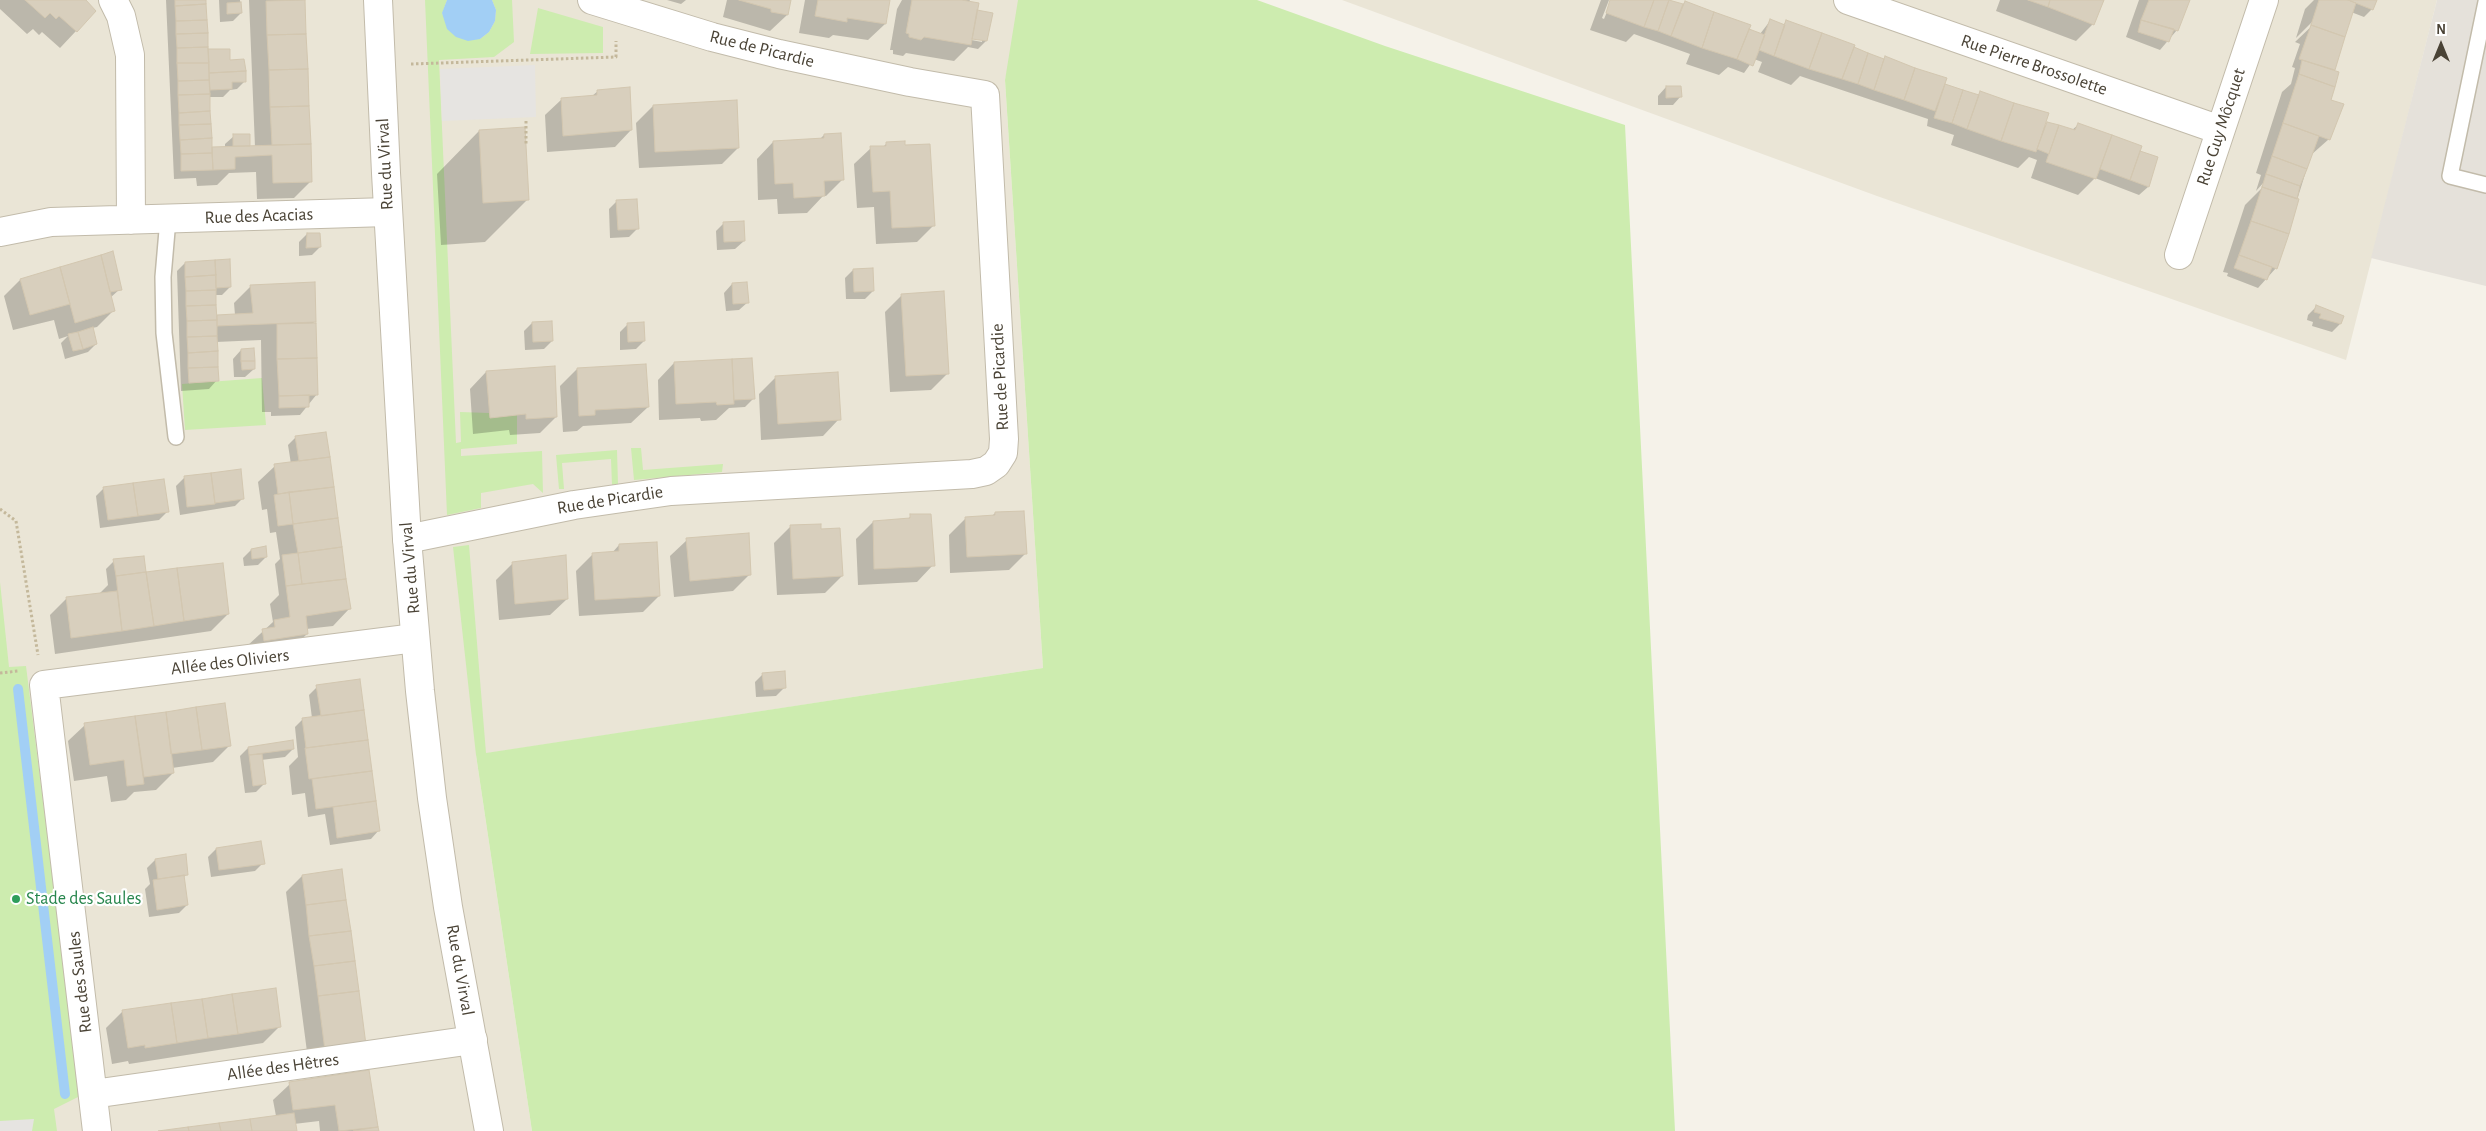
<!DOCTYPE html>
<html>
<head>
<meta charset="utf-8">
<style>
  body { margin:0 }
  #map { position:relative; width:2486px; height:1131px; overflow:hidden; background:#f5f2e9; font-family:"Alegreya Sans",sans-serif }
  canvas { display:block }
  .north { position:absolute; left:2416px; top:20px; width:50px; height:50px; -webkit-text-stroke:4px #fff; paint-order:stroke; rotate:0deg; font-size:14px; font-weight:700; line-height:20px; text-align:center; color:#4a4336 }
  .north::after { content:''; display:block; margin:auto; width:18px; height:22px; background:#4a4336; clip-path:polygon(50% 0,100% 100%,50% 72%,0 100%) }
</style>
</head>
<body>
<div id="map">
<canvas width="2486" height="1131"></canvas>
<div class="north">N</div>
</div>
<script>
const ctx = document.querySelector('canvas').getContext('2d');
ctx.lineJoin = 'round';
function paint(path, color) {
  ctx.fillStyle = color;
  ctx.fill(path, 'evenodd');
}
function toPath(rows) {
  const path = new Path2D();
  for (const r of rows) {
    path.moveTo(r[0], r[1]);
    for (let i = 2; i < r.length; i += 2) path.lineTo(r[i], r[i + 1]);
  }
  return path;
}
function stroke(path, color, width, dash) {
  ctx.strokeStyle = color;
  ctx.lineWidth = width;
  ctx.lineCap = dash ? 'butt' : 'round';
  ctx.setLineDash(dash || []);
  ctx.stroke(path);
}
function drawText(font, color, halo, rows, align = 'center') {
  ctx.font = font + ' "Alegreya Sans",sans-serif';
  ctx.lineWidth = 4.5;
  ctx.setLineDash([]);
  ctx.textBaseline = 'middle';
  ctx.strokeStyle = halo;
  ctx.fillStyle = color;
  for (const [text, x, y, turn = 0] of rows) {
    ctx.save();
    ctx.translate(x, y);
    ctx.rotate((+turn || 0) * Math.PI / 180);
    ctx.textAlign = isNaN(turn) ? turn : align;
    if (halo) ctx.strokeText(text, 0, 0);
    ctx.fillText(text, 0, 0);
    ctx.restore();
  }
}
paint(toPath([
  [0,0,1024,0,1005,80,1043,668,476,755,532,1131,0,1131],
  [1342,0,2437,0,2346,360,1877,196]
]), '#eae5d6');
paint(toPath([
  [2437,0,2486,0,2486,286,2371,258]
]), '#e5e1da');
paint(toPath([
  [425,0,447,0,442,14,480,39,489,32,495,21,496,10,492,0,512,0,514,42,494,57,439,60,456,443,461,442,460,412,489,413,490,418,517,415,517,444,461,449,461,456,542,451,543,493,533,484,481,493,481,508,447,515],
  [1018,0,1257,0,1385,46,1625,125,1675,1131,532,1131,476,755,453,547,469,545,486,753,1043,668,1005,80],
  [538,8,603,27,603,53,530,54],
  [262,378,266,425,185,430,182,384],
  [631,448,641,448,643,470,723,464,722,472,634,480],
  [617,450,618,484,612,485,611,459,562,463,564,489,559,489,556,455],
  [0,582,9,667,26,666,80,1096,54,1109,57,1131,0,1131]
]), '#cdecaf');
paint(toPath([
  [535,65,536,117,442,121,440,69],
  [34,1119,32,1131,0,1131,0,1121]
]), '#e6e4e1');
paint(toPath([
  [447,0,492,0,496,10,495,21,489,32,480,39,468,41,456,37,447,29,442,13]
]), '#a2cff5');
paint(toPath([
  [0,0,84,0,76,31,60,48,42,32,39,35,33,29,27,34,0,9],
  [166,0,205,0,207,51,229,61,245,81,237,89,230,90,223,97,209,97,211,148,225,148,225,144,234,136,249,147,255,147,249,0,303,0,311,181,294,198,257,199,256,172,229,173,217,185,197,186,196,178,174,179],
  [219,0,240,0,241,13,233,21,220,22],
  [667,0,686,0,681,4],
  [727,0,790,0,787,15,770,31,723,17],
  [805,0,889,0,885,24,868,40,833,35,829,38,799,33],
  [902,0,970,0,968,3,976,11,986,41,978,49,968,47,954,61,906,53,903,56,893,54,893,50,890,50,897,9],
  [966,37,982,39,982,42,966,39],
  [1601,0,1609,0,1602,18,1604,19,1612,0,1668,0,1682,5,1685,2,1745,35,1760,34,1770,21,1783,25,1787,21,1883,60,1886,58,1944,85,1977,96,1980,93,2042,129,2048,123,2072,130,2078,125,2140,147,2138,152,2156,157,2148,187,2139,195,2095,178,2078,195,2031,178,2037,160,2029,157,2018,168,1951,145,1954,135,1927,126,1928,119,1800,76,1791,85,1758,72,1762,62,1754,59,1744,73,1728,67,1719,75,1686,64,1690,54,1634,34,1626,42,1590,30],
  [2000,0,2102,0,2093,24,2076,41,1996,11],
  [2139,0,2189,0,2177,30,2160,50,2126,37],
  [2314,0,2376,0,2372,9,2364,17,2351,12,2333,70,2329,101,2329,139,2311,155,2276,268,2258,288,2227,276,2228,273,2223,272,2245,205,2267,183,2265,181,2256,191,2261,175,2256,173,2282,92,2291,84,2295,68,2292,67,2300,44,2295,42,2316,22,2314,20,2296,38,2305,9],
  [1666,87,1681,96,1673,105,1658,105,1658,96],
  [598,91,631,130,615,147,547,152,545,115,562,99,592,96],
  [653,106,738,148,722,164,639,168,636,123],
  [479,131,528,199,485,242,441,245,437,174],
  [824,135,843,179,826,196,823,196,807,213,778,214,777,199,758,200,757,159,773,142,820,139],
  [887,143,904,146,934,225,917,242,876,244,874,207,857,208,854,164,871,148,883,147],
  [617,201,637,229,629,237,610,238,609,209],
  [724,223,744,241,735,249,717,250,716,231],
  [307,234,320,247,312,255,299,256,299,242],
  [185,263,230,287,222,295,215,295,216,316,235,315,234,303,251,286,315,321,312,324,317,394,300,415,271,416,271,412,262,412,261,340,216,342,217,380,209,389,181,391,177,271],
  [853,270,873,291,865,299,846,299,845,278],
  [20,280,120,289,110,298,114,310,97,327,92,328,96,344,88,352,65,359,61,343,68,336,59,339,54,320,13,330,4,296],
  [732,284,748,302,739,310,726,311,724,293],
  [902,295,948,373,931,390,890,392,885,312],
  [2316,307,2340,324,2332,332,2312,326,2313,322,2307,320,2308,315],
  [532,323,552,341,544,349,525,350,524,331],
  [628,324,644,341,636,349,620,350,620,332],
  [241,350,254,369,245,377,234,377,233,359],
  [751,359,753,399,745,407,729,408,716,420,701,421,700,418,659,420,658,380,674,363],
  [577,369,648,407,631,423,583,426,577,431,563,432,560,386],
  [486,372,556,417,540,433,510,435,509,430,473,434,470,389],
  [775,378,839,419,823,436,761,440,759,394],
  [325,433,349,609,333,626,306,629,307,634,290,650,246,647,273,622,270,604,279,595,275,564,280,559,276,532,270,533,267,509,262,510,258,482,275,466,291,464,288,445,296,437],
  [239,470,243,498,235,506,180,515,176,486,184,478],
  [104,488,167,512,159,520,100,528,96,496],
  [995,513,1026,553,1009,570,950,573,949,535,966,518,992,516],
  [911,516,933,565,917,582,858,585,856,539,873,522,907,520],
  [791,526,820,530,842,576,825,593,777,595,774,543],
  [687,540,750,574,733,591,674,597,670,556],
  [619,545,659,596,643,612,579,616,576,571,593,554,612,553],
  [251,550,266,557,258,565,244,566,243,558],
  [114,561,145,573,228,614,211,631,55,654,50,615,66,599,99,594,108,585,106,569],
  [513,563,567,599,550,615,499,620,496,580],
  [763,674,784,688,776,696,756,697,755,682],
  [359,681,379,830,371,839,330,845,325,814,308,817,305,793,292,795,289,766,298,757,295,727,303,719,312,718,309,695,317,687],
  [224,704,230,745,213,762,172,768,173,773,156,790,134,792,126,800,111,802,107,776,74,781,68,741,85,725],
  [248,748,293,749,285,757,261,760,264,784,256,792,245,793,240,756],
  [216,849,263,863,255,871,211,877,208,857],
  [155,860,187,874,183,878,187,905,179,913,149,917,145,889,150,884,147,868],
  [302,876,365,1044,309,1067,286,892],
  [123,1011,280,1026,263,1043,129,1064,128,1061,112,1064,106,1028],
  [368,1072,377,1131,320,1131,319,1121,294,1124,295,1131,165,1131,276,1116,273,1100,290,1084]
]), '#0003');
stroke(toPath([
  [18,689,65,1094]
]), '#a2cff5', 10);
const building = toPath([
  [25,0,86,0,96,11,77,32,59,16,56,19,50,13,45,18,25,0],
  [175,0,206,0,206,4,175,6,175,0],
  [305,0,306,34,267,35,266,1,305,0],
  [739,0,791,0,788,15,771,12,771,9,739,0],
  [818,0,890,0,886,24,847,18,847,22,815,16,818,0],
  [912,0,962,0,979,3,971,45,924,37,921,40,909,37,909,34,906,33,912,0],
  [1610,0,1654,0,1644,27,1606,13,1610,0],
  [1654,0,1669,0,1658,31,1644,27,1654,0],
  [1669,0,1683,4,1671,36,1658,31,1669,0],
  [2028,0,2050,0,2048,7,2028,0],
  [2050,0,2104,0,2094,25,2048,7,2050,0],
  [2149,0,2190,0,2178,31,2141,20,2149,0],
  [2319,0,2348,0,2356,3,2345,37,2311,25,2319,0],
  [2348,0,2377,0,2373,10,2348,0],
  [1685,1,1714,12,1702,48,1671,36,1685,1],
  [241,2,242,13,227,14,227,3,241,2],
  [206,4,207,20,176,21,175,6,206,4],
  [977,10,993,13,987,41,972,39,977,10],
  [1714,12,1751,25,1737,59,1702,48,1714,12],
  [1770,19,1785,25,1774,56,1759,50,1770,19],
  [207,20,208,33,176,34,176,21,207,20],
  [1786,20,1822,33,1809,69,1774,56,1786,20],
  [2141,20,2174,29,2169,42,2138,32,2141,20],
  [2311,25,2345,37,2335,70,2299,59,2311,25],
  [1749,29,1765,35,1753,66,1737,59,1749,29],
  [208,33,208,47,177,48,176,34,208,33],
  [1822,33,1855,45,1842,79,1809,69,1822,33],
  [306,34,308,69,269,70,267,35,306,34],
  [208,47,209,63,177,63,177,48,208,47],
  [1854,47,1868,53,1858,84,1842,79,1854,47],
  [208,49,230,49,230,60,244,59,246,71,209,73,208,49],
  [1868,53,1884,59,1874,90,1858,84,1868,53],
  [1885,56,1915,68,1904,100,1874,90,1885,56],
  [2302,60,2339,72,2335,87,2299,74,2302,60],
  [177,63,209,63,209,80,178,81,177,63],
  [1915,68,1947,78,1935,111,1904,100,1915,68],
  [308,69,309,106,270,107,269,70,308,69],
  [246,71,246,82,232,82,232,89,210,90,209,73,246,71],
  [2299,74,2335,87,2331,100,2344,104,2330,140,2283,123,2299,74],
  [209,80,210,94,178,95,178,81,209,80],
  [1945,84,1963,90,1952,123,1934,118,1945,84],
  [1666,86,1681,86,1682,97,1666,98,1666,86],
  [630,87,632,130,563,136,561,98,597,95,597,90,630,87],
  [1963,90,1979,95,1967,129,1952,123,1963,90],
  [1980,91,2014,103,2001,141,1967,129,1980,91],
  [210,94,210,111,179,113,178,95,210,94],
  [737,100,739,148,655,152,653,105,737,100],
  [2014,103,2049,113,2036,152,2001,141,2014,103],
  [309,106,311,144,272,145,270,107,309,106],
  [210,111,211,124,179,125,179,113,210,111],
  [2047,122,2059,125,2049,154,2037,149,2047,122],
  [2078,123,2112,135,2096,179,2046,162,2059,125,2075,130,2078,123],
  [2283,123,2319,136,2307,169,2272,156,2283,123],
  [211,124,212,138,180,140,179,125,211,124],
  [525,127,529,200,483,203,479,130,525,127],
  [841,133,844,180,824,181,825,196,794,198,793,183,775,184,773,141,824,138,824,134,841,133],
  [233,134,250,134,250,146,233,146,233,134],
  [2112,135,2142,146,2130,180,2100,169,2112,135],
  [212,138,212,153,181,154,180,140,212,138],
  [905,141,905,145,930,144,935,226,892,228,890,191,873,192,870,146,886,146,886,142,905,141],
  [311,144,312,182,273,183,272,155,235,157,235,169,213,170,212,147,311,144],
  [2140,151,2158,157,2149,187,2130,180,2140,151],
  [212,153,213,170,181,171,181,154,212,153],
  [2272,156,2307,169,2300,186,2266,174,2272,156],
  [2266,174,2300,186,2297,199,2262,187,2266,174],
  [2262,187,2299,199,2289,234,2251,221,2262,187],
  [637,199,639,229,618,230,616,200,637,199],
  [744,221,745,241,724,242,723,222,744,221],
  [2251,221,2289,234,2277,269,2239,255,2251,221],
  [307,233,320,233,321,247,306,248,307,233],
  [113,251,122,290,110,292,101,255,113,251],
  [101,255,115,311,75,323,60,267,101,255],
  [2239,255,2272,267,2267,280,2234,268,2239,255],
  [230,259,231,287,216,288,215,260,230,259],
  [215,260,216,275,185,277,185,262,215,260],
  [60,267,70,304,30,315,20,279,60,267],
  [873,268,874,291,854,292,853,269,873,268],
  [216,275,216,290,186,291,185,277,216,275],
  [315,282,316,322,217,326,217,315,253,313,250,285,315,282],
  [747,282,749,303,733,304,732,283,747,282],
  [216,290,216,305,186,306,186,291,216,290],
  [944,291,949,374,906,376,901,294,944,291],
  [216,305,217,320,187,321,186,306,216,305],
  [2316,305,2344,316,2341,324,2319,318,2321,314,2314,312,2316,305],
  [217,320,217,336,187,337,187,321,217,320],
  [552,321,553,341,533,342,532,322,552,321],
  [644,322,645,341,628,342,627,323,644,322],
  [316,323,317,358,277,359,277,324,316,323],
  [93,327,97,344,83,349,78,332,93,327],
  [78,332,83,349,73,351,68,334,78,332],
  [217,336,218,351,188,353,187,337,217,336],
  [254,348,255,361,241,361,241,349,254,348],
  [218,351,218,367,188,368,188,353,218,351],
  [317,358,318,395,279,396,277,359,317,358],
  [752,358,755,399,734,400,732,359,752,358],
  [732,359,734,404,717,405,716,402,676,404,674,362,732,359],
  [241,361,255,361,255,369,242,370,241,361],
  [646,364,649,407,595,410,595,415,579,416,577,368,646,364],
  [555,366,557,417,526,419,526,414,490,418,486,371,555,366],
  [218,367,219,381,189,383,188,368,218,367],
  [838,372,841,420,778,424,775,376,838,372],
  [309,395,309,407,279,408,279,396,309,395],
  [326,432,330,457,299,461,295,436,326,432],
  [330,457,334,487,278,494,274,464,330,457],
  [241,469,244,499,215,503,211,473,241,469],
  [211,473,215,504,187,507,184,476,211,473],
  [164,479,169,512,138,516,133,483,164,479],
  [133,483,138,516,108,520,103,487,133,483],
  [334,487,338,518,293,524,289,492,334,487],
  [289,492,293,524,278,526,274,495,289,492],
  [1024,511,1027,554,967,557,965,517,995,515,995,512,1024,511],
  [910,514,931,514,935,566,874,569,873,521,910,518,910,514],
  [338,518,342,547,298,553,293,524,338,518],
  [821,524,821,529,840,528,843,576,793,579,790,525,821,524],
  [749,533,751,575,690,581,686,538,749,533],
  [657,542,660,596,595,600,592,553,619,551,619,544,657,542],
  [266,546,267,557,252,559,251,549,266,546],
  [342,547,346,579,302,584,298,553,342,547],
  [298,553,302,584,286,586,282,555,298,553],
  [566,555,568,599,515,604,512,562,566,555],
  [144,556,146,572,116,576,113,559,144,556],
  [223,563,229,614,184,621,177,568,223,563],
  [177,568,184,621,154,626,146,572,177,568],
  [146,572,154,626,122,631,116,576,146,572],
  [346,579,351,609,306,616,308,634,264,641,262,629,275,627,274,620,290,617,286,586,346,579],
  [117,591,122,631,71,638,66,597,117,591],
  [785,671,786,688,764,690,762,673,785,671],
  [360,679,364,710,321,716,316,685,360,679],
  [225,703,231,746,202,750,196,707,225,703],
  [196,707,202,750,171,754,166,712,196,707],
  [364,710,368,740,306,748,302,718,364,710],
  [166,712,174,773,144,777,135,716,166,712],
  [135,716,144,784,127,786,124,760,90,765,84,723,135,716],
  [293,740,294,749,249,755,248,747,293,740],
  [368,740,372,771,309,779,305,748,368,740],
  [262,754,266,784,253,786,249,755,262,754],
  [372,771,376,801,316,809,312,779,372,771],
  [376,801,380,831,337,838,333,807,376,801],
  [261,841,265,864,219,870,216,848,261,841],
  [186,854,188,875,158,879,155,859,186,854],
  [342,869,346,900,306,905,302,875,342,869],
  [184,875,188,905,157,910,153,880,184,875],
  [346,900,351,931,309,936,306,905,346,900],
  [351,931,355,961,314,966,309,936,351,931],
  [355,961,359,991,318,996,314,966,355,961],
  [276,988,281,1027,238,1034,232,994,276,988],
  [359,991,366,1045,325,1051,318,996,359,991],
  [232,994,238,1034,208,1038,202,999,232,994],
  [202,999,208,1038,177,1043,171,1003,202,999],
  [171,1003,177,1043,145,1048,145,1045,128,1048,122,1010,171,1003],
  [369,1070,378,1127,339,1131,335,1105,293,1110,289,1082,369,1070],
  [294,1113,297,1131,252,1131,250,1119,294,1113],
  [250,1119,252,1131,221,1131,219,1123,250,1119],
  [219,1123,221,1131,189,1131,188,1127,219,1123],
  [188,1127,189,1131,158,1131,188,1127],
  [378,1127,379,1131,353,1131,378,1127]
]);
paint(building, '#d8cfbd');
stroke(building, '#d3c7b0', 1);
const service = toPath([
  [2486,2,2450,176,2486,185],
  [168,219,163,277,164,333,176,437]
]);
const minor = toPath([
  [113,0,121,16,130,55,131,220],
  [1848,0,2220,130],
  [0,232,51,222,388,212],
  [2179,255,2264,0],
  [407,539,574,505,671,491,972,474,986,471,996,464,1003,453,1004,439,985,95,910,82,779,54,712,37,592,0],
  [93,1094,473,1040],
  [97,1131,44,685,415,638]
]);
const tertiary = toPath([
  [378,0,386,173,407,539,420,691,432,798,448,907,489,1131]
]);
stroke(service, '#c2bbaa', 18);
stroke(minor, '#c2bbaa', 30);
stroke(tertiary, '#c2bbaa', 30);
stroke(toPath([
  [411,64,616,57,616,41],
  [526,121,526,146],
  [0,509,16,521,38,655],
  [0,673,18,671]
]), '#c4b89b', 3, [2.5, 2.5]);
stroke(service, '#fff', 15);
stroke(minor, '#fff', 28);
stroke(tertiary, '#fff', 28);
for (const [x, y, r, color] of [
  [16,899,5,"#2e9e5b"]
]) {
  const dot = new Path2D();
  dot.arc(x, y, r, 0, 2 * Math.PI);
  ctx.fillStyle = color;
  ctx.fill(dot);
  stroke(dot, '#fff', 2);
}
drawText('18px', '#4a4336', '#fff', [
  ["Rue de Picardie",762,49,14],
  ["Rue Pierre Brossolette",2034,65,19],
  ["Rue Guy Môcquet",2221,127,-72],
  ["Rue du Virval",385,164,-93],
  ["Rue des Acacias",259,216,-2],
  ["Rue de Picardie",1000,377,-93],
  ["Rue de Picardie",610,500,-9],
  ["Rue du Virval",410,568,-95],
  ["Allée des Oliviers",230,662,-7],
  ["Rue du Virval",460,970,80],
  ["Rue des Saules",80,982,-97],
  ["Allée des Hêtres",283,1067,-8]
]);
drawText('18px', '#27864d', '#fff', [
  ["Stade des Saules",26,899]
], 'left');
</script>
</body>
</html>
